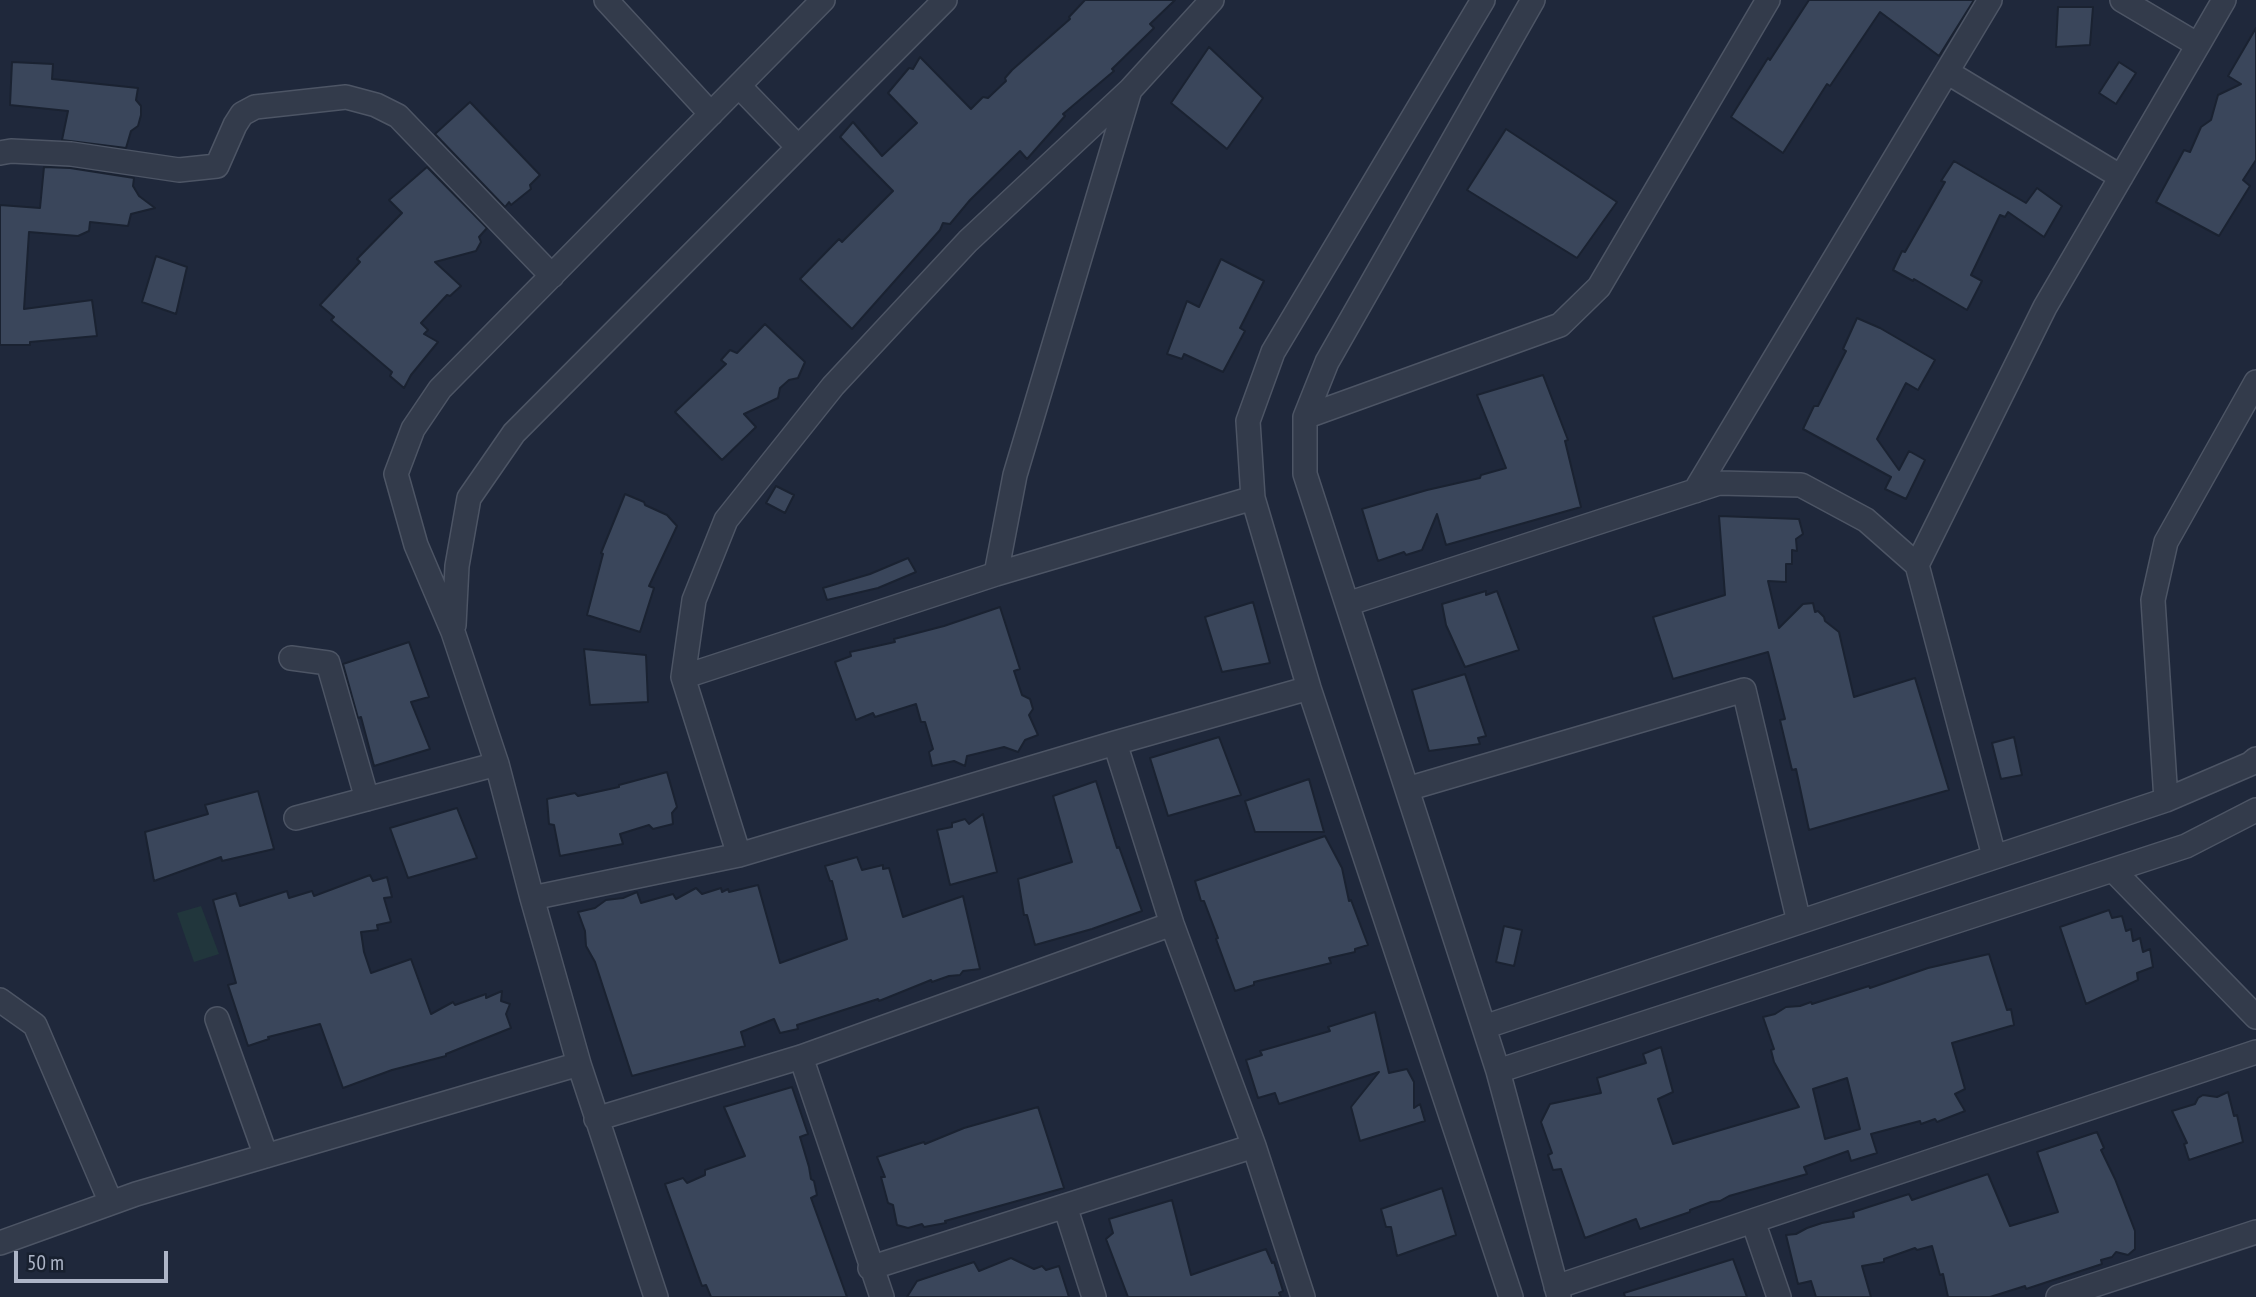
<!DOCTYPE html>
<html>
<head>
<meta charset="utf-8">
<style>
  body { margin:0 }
  #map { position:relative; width:2256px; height:1297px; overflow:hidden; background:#1f283b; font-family:"PT Sans Narrow",sans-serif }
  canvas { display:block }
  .scale { position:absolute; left:14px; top:1251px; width:154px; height:32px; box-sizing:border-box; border:4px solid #adb5c7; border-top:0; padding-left:9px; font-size:21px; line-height:24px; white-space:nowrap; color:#adb5c7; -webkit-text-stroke:5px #18202f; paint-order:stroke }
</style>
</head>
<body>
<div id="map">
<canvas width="2256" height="1297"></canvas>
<div class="scale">50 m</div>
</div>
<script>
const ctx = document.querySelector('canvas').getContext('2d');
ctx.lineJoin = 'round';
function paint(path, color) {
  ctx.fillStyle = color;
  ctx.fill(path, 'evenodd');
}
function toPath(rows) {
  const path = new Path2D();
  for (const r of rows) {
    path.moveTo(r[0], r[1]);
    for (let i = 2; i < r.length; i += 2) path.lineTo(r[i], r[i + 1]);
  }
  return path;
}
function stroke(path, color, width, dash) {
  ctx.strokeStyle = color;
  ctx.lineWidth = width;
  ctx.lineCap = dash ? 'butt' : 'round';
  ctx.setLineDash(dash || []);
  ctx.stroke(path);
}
paint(toPath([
  [201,906,219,954,194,962,177,913]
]), '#21363c');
const building = toPath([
  [1085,0,1175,0,1150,24,1154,28,1112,69,1114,71,1063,114,1065,116,1027,159,1020,151,970,200,950,224,943,223,940,230,852,329,800,279,839,239,842,242,893,191,840,137,853,122,882,156,917,123,888,93,909,68,913,69,920,57,971,109,983,97,988,98,1006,81,1005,78,1012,70,1070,19,1069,17,1085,0],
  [1809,0,1974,0,1939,56,1880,12,1830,86,1827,84,1783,153,1731,117,1768,58,1770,60,1809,0],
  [2058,7,2093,7,2090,45,2056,47,2058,7],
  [2256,28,2256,160,2243,180,2250,186,2219,236,2156,202,2184,150,2190,152,2201,127,2211,120,2218,95,2241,84,2228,76,2256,28],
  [1209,47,1263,98,1227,149,1171,103,1209,47],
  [12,62,53,64,52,79,138,88,136,100,141,106,141,115,138,126,131,131,126,148,62,140,68,111,10,105,12,62],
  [2119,62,2136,73,2116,104,2099,93,2119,62],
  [470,102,540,175,530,185,531,189,511,205,509,202,505,207,435,134,470,102],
  [1506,129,1617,202,1577,258,1467,190,1506,129],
  [1954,161,2026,203,2037,188,2062,206,2044,237,2008,212,2005,217,2000,215,1971,275,1982,281,1967,310,1914,279,1913,281,1893,270,1902,251,1905,252,1945,182,1941,181,1954,161],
  [44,167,70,168,134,178,133,186,139,196,155,208,131,214,128,226,90,222,89,231,78,236,29,232,24,309,92,300,97,336,30,342,30,345,0,345,0,205,40,208,44,167],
  [427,167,487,228,479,237,481,242,476,251,435,262,461,286,450,296,447,295,421,323,428,330,424,334,438,342,411,375,404,388,390,376,392,372,331,320,334,317,320,305,360,262,357,259,402,213,389,200,427,167],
  [156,256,187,267,176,314,142,302,156,256],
  [1221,259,1264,281,1240,328,1245,331,1223,372,1184,354,1182,359,1167,354,1187,301,1199,307,1221,259],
  [1857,318,1880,328,1935,360,1918,390,1906,383,1877,439,1899,470,1909,451,1925,460,1906,499,1885,489,1891,477,1803,429,1814,406,1818,406,1846,351,1843,349,1857,318],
  [765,324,805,362,798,378,789,380,780,388,778,398,744,414,756,427,722,460,675,412,726,364,721,360,730,350,737,353,765,324],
  [1543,375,1568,440,1565,441,1581,507,1446,545,1437,514,1422,550,1406,555,1404,552,1378,561,1362,509,1427,490,1480,478,1481,475,1506,468,1477,395,1543,375],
  [776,486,794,495,785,513,766,503,776,486],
  [625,494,644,502,645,505,667,515,677,526,649,586,654,588,640,632,587,615,603,554,601,553,625,494],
  [1719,516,1799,519,1803,534,1796,539,1797,551,1792,550,1792,564,1786,564,1786,582,1768,581,1779,628,1803,604,1813,603,1815,612,1818,611,1824,617,1825,621,1839,632,1854,697,1915,678,1949,790,1809,830,1796,769,1792,770,1780,720,1785,719,1768,652,1673,679,1653,617,1725,595,1719,516],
  [908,558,916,572,878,588,827,600,823,588,870,574,908,558],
  [1486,591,1486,595,1497,591,1519,650,1465,667,1446,625,1442,604,1486,591],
  [1253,602,1270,663,1222,672,1205,617,1253,602],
  [1000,607,1020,669,1014,671,1022,695,1030,699,1033,709,1029,715,1038,735,1025,740,1018,752,1004,747,967,756,965,766,954,761,932,766,929,752,933,749,925,722,921,722,916,704,875,717,873,713,856,720,835,662,851,656,850,652,895,642,894,639,944,626,1000,607],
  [409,642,429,697,411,702,430,749,374,766,361,717,358,718,343,664,409,642],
  [584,649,646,655,648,702,590,705,584,649],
  [1465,674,1486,736,1478,738,1480,744,1429,751,1412,690,1465,674],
  [1219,737,1241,795,1168,816,1150,758,1219,737],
  [2014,737,2022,775,2001,779,1992,743,2014,737],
  [667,772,677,807,672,813,673,824,653,829,649,825,620,834,623,844,560,856,554,825,549,824,547,799,575,793,578,796,619,787,619,785,667,772],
  [1309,779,1324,832,1255,832,1245,801,1309,779],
  [1096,781,1117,848,1119,847,1142,911,1092,929,1035,945,1027,915,1024,915,1018,879,1072,862,1053,796,1096,781],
  [258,791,274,849,222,861,221,857,154,881,145,832,208,814,205,805,258,791],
  [457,808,477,858,408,878,390,828,457,808],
  [983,814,997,872,950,885,937,830,952,827,952,823,965,819,969,824,983,814],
  [1325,836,1342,868,1349,901,1351,900,1368,945,1355,949,1355,952,1329,958,1331,963,1254,982,1254,985,1235,991,1216,939,1218,938,1204,901,1201,901,1195,881,1325,836],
  [857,857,862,870,883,865,883,869,889,868,903,917,963,896,980,969,963,971,960,975,949,976,932,982,931,980,879,1001,878,999,797,1025,798,1029,780,1033,774,1019,741,1032,745,1046,632,1076,595,962,586,946,585,931,578,912,595,908,606,900,623,898,637,892,641,903,673,894,676,899,696,888,702,894,721,888,722,892,728,889,729,892,758,885,780,963,847,939,832,881,830,881,825,866,857,857],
  [370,875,373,881,387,877,392,897,384,898,391,922,377,925,378,930,361,932,364,952,371,973,411,959,431,1014,453,1002,455,1005,486,994,486,998,502,991,501,1001,510,1004,506,1014,511,1028,446,1054,446,1056,392,1070,343,1088,320,1024,268,1037,269,1039,248,1046,228,985,236,983,213,900,236,893,240,906,287,891,289,898,312,891,314,896,370,875],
  [2109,910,2112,918,2122,916,2126,931,2131,929,2133,941,2140,938,2143,952,2150,949,2153,967,2137,973,2138,980,2086,1004,2060,927,2109,910],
  [1504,926,1522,930,1514,966,1496,962,1504,926],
  [1989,954,2007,1010,2011,1009,2014,1025,1952,1043,1965,1089,1955,1094,1965,1111,1937,1122,1935,1119,1921,1124,1920,1121,1871,1134,1877,1153,1851,1161,1848,1151,1804,1167,1807,1174,1729,1196,1720,1201,1711,1202,1690,1210,1690,1212,1640,1229,1636,1219,1585,1238,1561,1169,1553,1170,1548,1155,1552,1153,1541,1122,1550,1104,1601,1093,1597,1078,1646,1063,1643,1054,1661,1047,1673,1092,1658,1099,1673,1144,1799,1107,1774,1062,1771,1050,1774,1049,1763,1017,1775,1014,1786,1007,1800,1006,1811,1002,1812,1004,1869,986,1870,988,1928,968,1989,954],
  [1847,1078,1860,1129,1825,1139,1813,1089,1847,1078],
  [1375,1012,1389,1073,1407,1069,1414,1082,1414,1108,1420,1104,1425,1121,1360,1141,1351,1107,1379,1072,1279,1104,1275,1093,1258,1098,1246,1060,1262,1055,1260,1051,1330,1031,1328,1027,1375,1012],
  [792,1087,808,1134,800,1137,809,1167,811,1179,814,1181,817,1195,811,1198,847,1297,711,1297,706,1285,702,1286,665,1184,683,1178,687,1183,705,1175,705,1170,745,1156,724,1107,792,1087],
  [2228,1092,2234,1116,2237,1115,2243,1142,2189,1160,2184,1144,2187,1143,2172,1111,2195,1104,2198,1098,2203,1095,2217,1097,2228,1092],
  [1038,1107,1064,1188,945,1221,946,1223,924,1227,922,1224,908,1228,897,1225,893,1205,888,1203,881,1177,885,1177,877,1157,924,1142,925,1144,964,1128,1038,1107],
  [2097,1132,2104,1148,2101,1150,2115,1179,2135,1231,2135,1249,2128,1255,2116,1252,2112,1257,2101,1260,2102,1264,2026,1289,2025,1286,1990,1297,1948,1297,1943,1274,1940,1275,1932,1246,1917,1250,1915,1248,1884,1259,1884,1262,1862,1266,1871,1297,1816,1297,1811,1281,1798,1284,1786,1235,1796,1234,1807,1228,1822,1223,1854,1217,1853,1212,1909,1194,1912,1200,1988,1174,2010,1226,2058,1212,2037,1152,2097,1132],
  [1442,1188,1456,1235,1397,1256,1391,1227,1386,1227,1381,1209,1442,1188],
  [1172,1200,1191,1275,1266,1249,1272,1263,1274,1262,1283,1291,1279,1293,1281,1297,1128,1297,1106,1239,1113,1233,1109,1219,1172,1200],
  [1011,1258,1034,1269,1042,1266,1046,1270,1059,1266,1069,1297,907,1297,917,1281,974,1262,979,1271,1011,1258],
  [1733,1259,1747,1297,1625,1297,1624,1293,1733,1259]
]);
paint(building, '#3a465b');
stroke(building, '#1a2231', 2);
const minor = toPath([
  [606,0,711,114],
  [1483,0,1273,352,1248,421,1253,498,1309,688,1511,1297],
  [1533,0,1327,362,1305,417,1305,474,1498,1071,1559,1297],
  [2198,45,2224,0],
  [1947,72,2121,177],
  [739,86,798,147],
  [0,153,11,151,71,154,179,170,217,166,235,125,242,114,255,107,346,97,376,105,398,116,552,276],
  [1305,417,1560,325,1599,287,1768,0],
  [1695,491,1990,0],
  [1917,565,2045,307,2198,45,2122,0],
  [996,574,1015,475,1130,90],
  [1347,604,1719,483,1801,485,1866,520,1917,565,1994,856],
  [454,625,457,566,469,498,514,433,945,0],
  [291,658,328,663,367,799],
  [683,677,996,574,1253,498],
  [1115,743,1172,924,1254,1146,1303,1297],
  [1407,789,1744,690,1799,922],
  [2166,800,2153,600,2166,542,2256,382],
  [296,818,497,764],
  [739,855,683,677,694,600,726,520,833,386,968,241,1130,90,1212,0],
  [2113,870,2256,1017],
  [532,898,739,855,1115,743,1309,688],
  [0,1000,35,1025,111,1203],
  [217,1019,266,1156],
  [1484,1027,2166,800,2250,764,2256,759],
  [801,1057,882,1297],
  [1498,1071,2186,846,2256,810],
  [596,1119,801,1057,1172,924],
  [1065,1206,1094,1297],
  [1753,1221,1779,1297],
  [0,1243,136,1194,579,1064],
  [870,1268,1254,1146],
  [1556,1287,2256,1052],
  [656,1297,579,1064,532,898,497,764,453,632,416,545,396,474,413,429,440,389,823,0],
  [2058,1297,2256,1232]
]);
stroke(minor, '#4d5565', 26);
stroke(minor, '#333b4b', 23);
</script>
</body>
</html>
